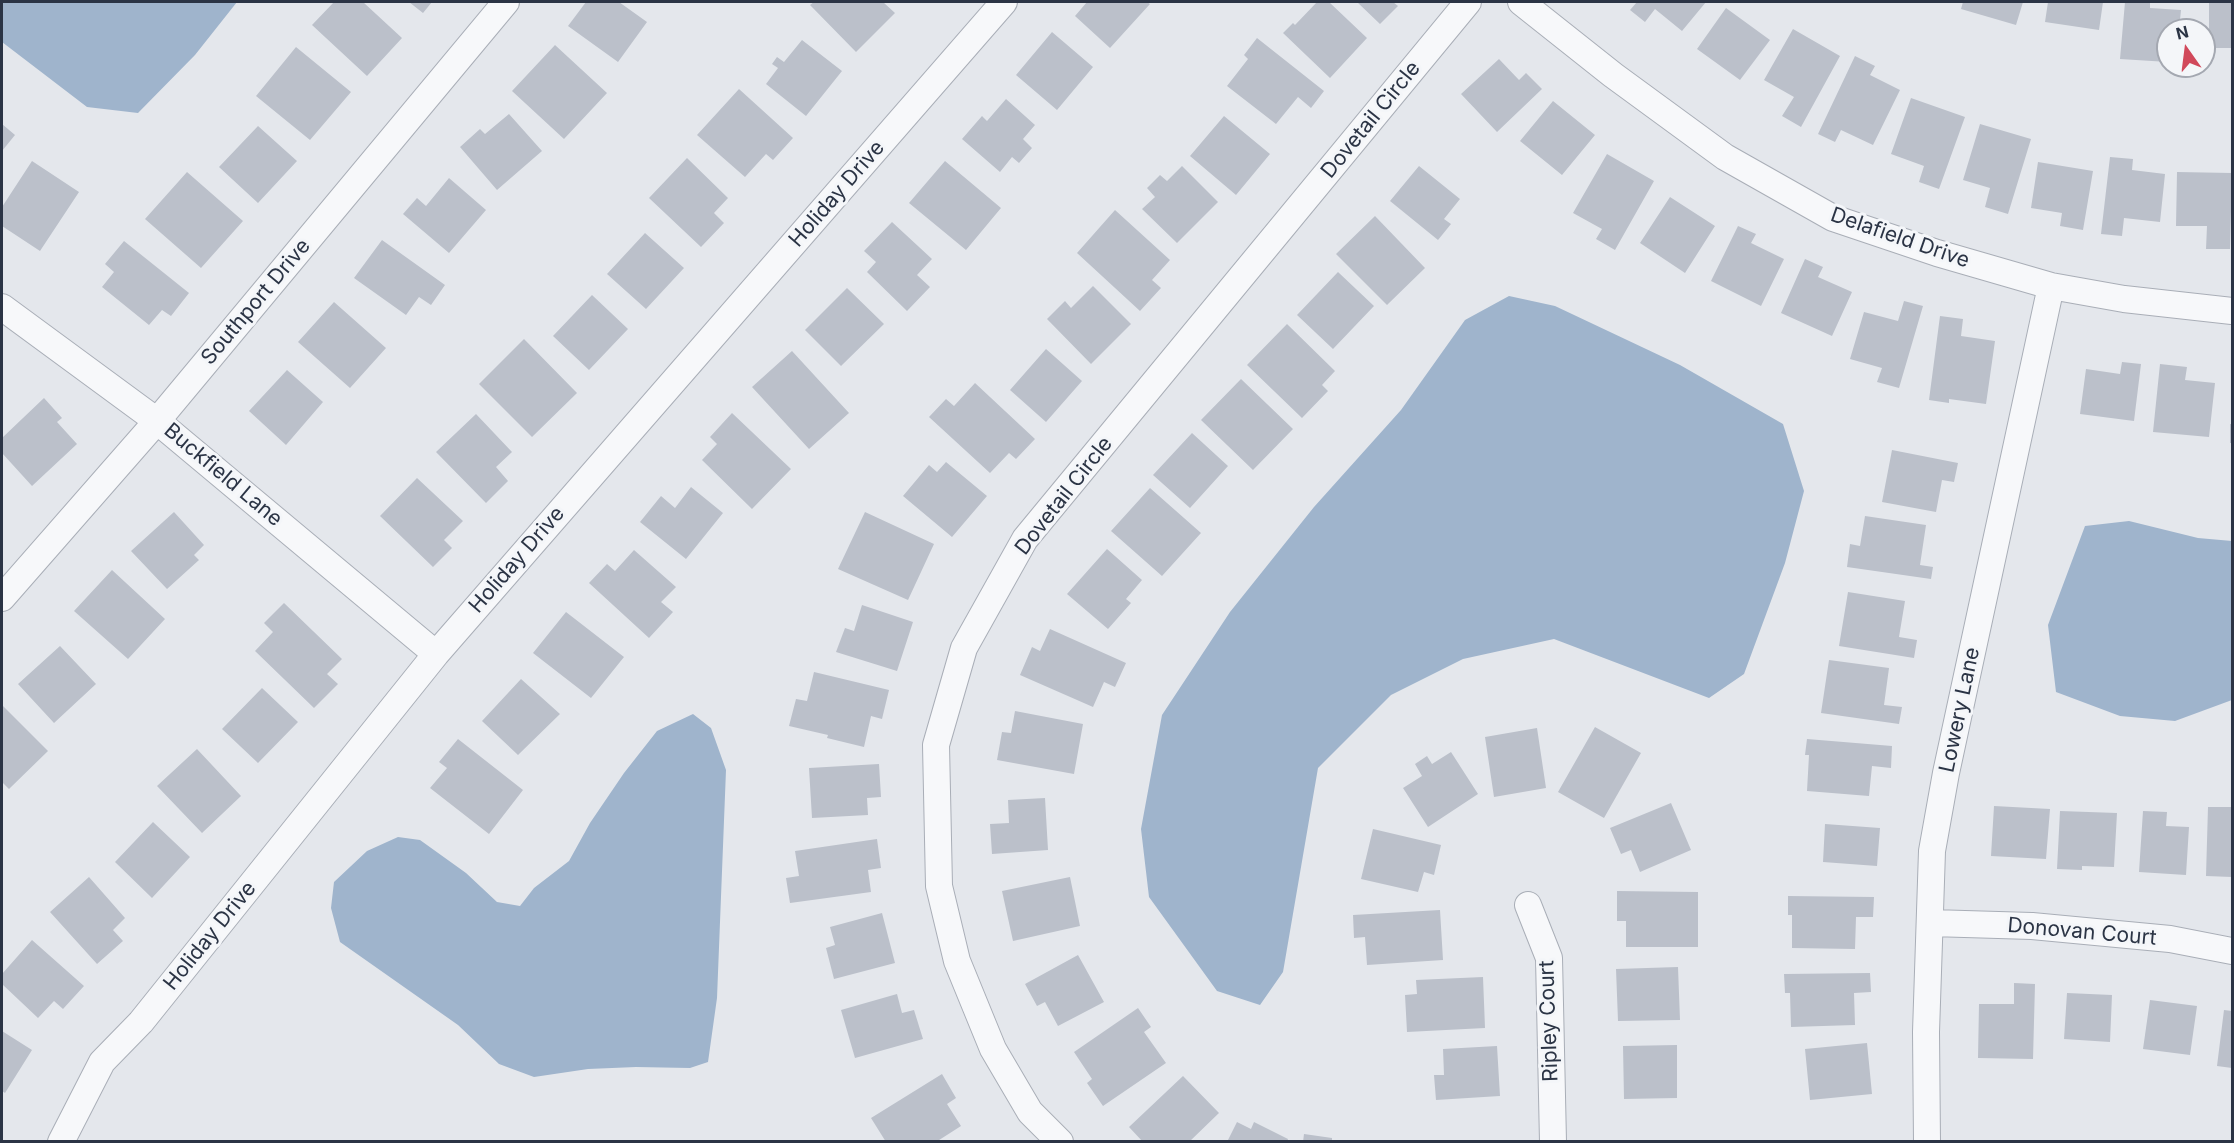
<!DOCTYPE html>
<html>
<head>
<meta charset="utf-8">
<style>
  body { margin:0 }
  #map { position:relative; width:2234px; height:1143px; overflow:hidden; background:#e4e7ec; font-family:Inter,sans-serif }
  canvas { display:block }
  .frame { position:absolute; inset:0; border:3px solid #2b3445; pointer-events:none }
  .north { position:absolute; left:2156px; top:18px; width:60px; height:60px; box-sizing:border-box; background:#f4f6f9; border:2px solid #a4a8b1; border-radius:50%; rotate:346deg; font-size:16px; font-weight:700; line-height:24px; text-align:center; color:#2b3445 }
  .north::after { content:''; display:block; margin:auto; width:21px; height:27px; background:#d1495b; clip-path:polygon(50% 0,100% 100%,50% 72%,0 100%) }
</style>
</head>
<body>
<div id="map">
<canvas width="2234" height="1143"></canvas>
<div class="frame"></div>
<div class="north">N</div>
</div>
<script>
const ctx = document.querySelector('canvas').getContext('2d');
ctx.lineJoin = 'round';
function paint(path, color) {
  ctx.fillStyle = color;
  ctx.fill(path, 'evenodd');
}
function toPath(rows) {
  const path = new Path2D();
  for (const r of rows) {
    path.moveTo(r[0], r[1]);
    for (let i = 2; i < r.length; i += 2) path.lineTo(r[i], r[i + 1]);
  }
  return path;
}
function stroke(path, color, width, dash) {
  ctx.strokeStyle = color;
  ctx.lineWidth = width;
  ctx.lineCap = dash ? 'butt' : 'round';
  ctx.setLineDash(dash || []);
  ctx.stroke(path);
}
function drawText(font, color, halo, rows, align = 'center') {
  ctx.font = font + ' Inter,sans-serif';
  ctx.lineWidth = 6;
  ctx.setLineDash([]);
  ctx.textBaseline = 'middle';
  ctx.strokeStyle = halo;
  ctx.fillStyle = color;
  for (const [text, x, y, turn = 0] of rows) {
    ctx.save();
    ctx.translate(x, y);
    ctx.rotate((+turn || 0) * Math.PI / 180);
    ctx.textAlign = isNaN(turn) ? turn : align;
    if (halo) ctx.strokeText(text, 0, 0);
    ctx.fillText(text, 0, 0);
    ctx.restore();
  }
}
paint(toPath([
  [2,2,237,2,195,55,138,113,87,107,2,42],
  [1509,296,1555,306,1680,365,1783,424,1804,491,1785,563,1744,674,1709,698,1554,639,1463,659,1391,695,1318,768,1283,972,1260,1005,1217,991,1149,897,1141,829,1162,715,1230,612,1314,507,1401,410,1465,320],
  [2129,521,2198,538,2232,541,2232,700,2175,721,2120,716,2056,692,2048,625,2085,526],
  [693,714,711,728,726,770,717,998,708,1062,690,1068,636,1067,588,1069,534,1077,499,1064,458,1025,340,942,331,908,334,882,367,851,398,837,420,840,466,873,497,902,520,906,534,888,569,861,590,823,624,773,657,731]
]), '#9fb4cc');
paint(toPath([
  [334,2,363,2,402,38,367,76,312,25],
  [409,2,432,2,423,13],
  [586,2,619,2,647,22,618,62,568,26],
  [814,2,883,2,895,13,856,52,810,5],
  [1087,2,1147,2,1150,4,1110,48,1075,16],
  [1317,2,1329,2,1367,38,1330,78,1283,33,1293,23,1295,25],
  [1357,2,1393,2,1398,6,1380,24],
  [1637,2,1706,2,1682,31,1655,9,1645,22,1630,10],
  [1963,2,2023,2,2016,25,1961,9],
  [2048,2,2103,2,2099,30,2045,22],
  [2125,2,2150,2,2150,8,2181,10,2179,30,2168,30,2168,62,2120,59],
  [2209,2,2232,2,2232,48,2209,48],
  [1726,8,1770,40,1740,80,1697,49],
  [1793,29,1840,56,1801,127,1782,116,1794,97,1764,80],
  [1052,32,1093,67,1057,110,1016,75],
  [1257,38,1324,91,1311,108,1298,97,1276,124,1227,86,1248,59,1244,55],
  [802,40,842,71,806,116,766,84,778,68,772,64,777,57,784,62],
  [555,45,607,93,564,139,512,91],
  [296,47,351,92,310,140,256,96],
  [1855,56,1875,66,1870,75,1900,90,1873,145,1841,130,1835,142,1818,134],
  [1499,59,1519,80,1526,73,1542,89,1497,132,1461,94],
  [739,89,793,138,773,160,766,154,745,177,697,135],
  [1911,98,1965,117,1939,189,1919,182,1924,166,1891,154],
  [1006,99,1035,125,1023,139,1032,148,1019,163,1012,157,1000,172,962,139,982,116,987,121],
  [1553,101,1595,135,1562,175,1520,141],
  [509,114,542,151,497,190,460,147,480,129,485,134],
  [1224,116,1270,154,1236,195,1190,156],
  [2,124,15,135,2,151],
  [1980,124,2031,139,2008,214,1985,207,1990,188,1963,180],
  [258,126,297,161,258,203,219,167],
  [1607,154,1654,181,1615,250,1596,239,1602,229,1573,213],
  [2110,157,2133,159,2132,170,2165,174,2160,222,2124,218,2122,236,2101,234],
  [687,158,728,198,714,213,724,223,701,247,649,198],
  [32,161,79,192,40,251,2,226,2,207],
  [945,161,1001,208,966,250,909,203],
  [2038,162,2093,171,2083,230,2060,226,2062,213,2031,208],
  [1182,166,1218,202,1177,243,1142,209,1155,197,1147,188,1160,175,1167,181],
  [1419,166,1460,199,1444,219,1451,224,1438,240,1390,201],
  [187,172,243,221,201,268,145,219],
  [2177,172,2232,173,2230,249,2206,249,2207,226,2176,226],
  [449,178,486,210,449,253,403,214,417,198,426,206],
  [1670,197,1715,226,1685,273,1640,243],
  [1115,210,1170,260,1152,280,1161,288,1140,311,1077,253],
  [1375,216,1425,268,1387,305,1336,254],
  [892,222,932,259,917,275,930,287,907,311,867,272,876,262,864,251],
  [1738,226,1756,234,1751,243,1784,259,1761,306,1711,281],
  [645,233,684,268,646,309,607,274],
  [382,240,445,285,431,305,419,297,406,315,354,278],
  [124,241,189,293,171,316,162,310,149,325,102,287,114,272,105,264],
  [1805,259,1823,267,1818,277,1852,292,1832,336,1781,313],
  [1338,272,1374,306,1333,349,1297,315],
  [1093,286,1131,324,1091,364,1047,319,1065,301,1071,308],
  [847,288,884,324,841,366,805,330],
  [592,295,628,329,589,370,553,336],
  [1904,301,1923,306,1899,388,1877,382,1882,368,1850,359,1864,312,1898,321],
  [334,302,386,348,350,388,298,342],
  [1940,316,1963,319,1961,336,1995,341,1986,404,1949,399,1949,403,1929,400],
  [1287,324,1335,371,1322,385,1328,391,1302,418,1247,365],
  [524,339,577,393,532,437,479,384],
  [1046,349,1082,381,1046,422,1010,390],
  [792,351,849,413,809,449,752,387],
  [2122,362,2141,364,2134,421,2080,414,2086,369,2120,374],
  [2160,364,2187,367,2185,380,2215,383,2209,437,2153,432],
  [287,370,323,402,286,445,249,411],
  [1241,379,1293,429,1253,470,1201,420],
  [975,383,1035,439,1016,459,1009,453,990,473,929,417,946,399,954,406],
  [44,398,62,418,57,422,77,444,32,486,2,453,2,438],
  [732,413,791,469,752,509,702,460,717,444,710,437],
  [476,414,512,452,496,467,508,481,486,503,436,452],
  [2230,424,2232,424,2232,443,2230,443],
  [1192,433,1228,466,1190,508,1153,475],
  [1892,450,1958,463,1954,482,1942,480,1936,512,1882,502],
  [946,462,987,496,952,537,903,496,929,465,937,472],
  [417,478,463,521,444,540,452,548,433,567,380,516],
  [691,487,723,513,686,559,640,522,661,496,675,508],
  [1150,488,1201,533,1162,576,1111,531],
  [174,512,204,545,194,555,199,560,167,589,131,551],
  [865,512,934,544,908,600,838,569],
  [1865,516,1926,525,1920,565,1933,567,1931,579,1847,567,1850,544,1860,546],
  [1107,549,1142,580,1126,599,1131,603,1108,629,1067,594],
  [634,550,676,587,661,602,673,612,649,638,589,583,607,564,615,571],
  [112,570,165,619,128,659,74,611],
  [1848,592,1905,601,1899,637,1917,640,1914,658,1839,646],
  [284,603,342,659,327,674,338,684,314,708,255,651,273,632,264,623],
  [862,605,913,622,897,671,836,652,845,628,854,631],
  [566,612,624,657,591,698,533,653],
  [1050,629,1126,663,1115,687,1104,682,1093,707,1020,675,1032,647,1040,651],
  [60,646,96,684,54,723,18,684],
  [1829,660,1889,668,1884,705,1902,707,1899,724,1821,713],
  [814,672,889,690,882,719,871,716,864,747,827,738,828,735,789,726,796,699,807,701],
  [521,679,560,714,518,755,482,721],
  [262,688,298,722,258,763,222,729],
  [2,705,48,751,9,789,2,782],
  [1015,711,1083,724,1074,774,997,760,1002,732,1011,733],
  [1595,727,1641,753,1604,818,1558,792],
  [1537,728,1546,788,1494,797,1485,737],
  [458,739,523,790,489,834,430,788,447,768,439,762],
  [1807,739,1892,746,1891,768,1872,766,1869,796,1807,791,1809,755,1805,755],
  [197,749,241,796,202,833,157,786],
  [1451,752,1478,794,1428,827,1403,788,1422,776,1415,764,1427,756,1432,764],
  [879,764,881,797,867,798,868,815,812,818,809,768],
  [1045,798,1048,850,992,854,990,824,1009,823,1008,800],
  [1671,803,1691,850,1640,872,1631,850,1621,854,1610,828],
  [1994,806,2050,809,2046,859,1991,856],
  [2208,807,2232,807,2232,877,2206,876],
  [2060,811,2117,813,2114,867,2082,866,2082,870,2057,869],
  [2143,811,2167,812,2166,826,2189,827,2186,875,2139,872],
  [153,822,190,857,152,898,115,862],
  [1825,824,1880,828,1877,866,1823,862],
  [1373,829,1441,845,1434,875,1424,872,1418,892,1361,879],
  [877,839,881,868,868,870,871,892,790,903,786,878,799,876,795,851],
  [89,877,125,918,113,930,123,941,97,964,50,912],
  [1070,877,1080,926,1013,941,1002,891],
  [1617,891,1698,892,1698,947,1626,947,1626,921,1617,921],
  [1788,896,1874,897,1873,917,1856,917,1855,949,1792,948,1792,915,1788,915],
  [1440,910,1443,960,1367,965,1365,937,1354,938,1353,915],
  [882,913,895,963,834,979,826,948,835,945,830,927],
  [32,940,84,986,63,1009,54,1001,38,1018,2,984,2,974],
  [1078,955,1104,1002,1058,1026,1045,1002,1037,1006,1025,984],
  [1678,967,1680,1020,1618,1021,1616,969],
  [1870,973,1871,992,1854,993,1855,1025,1791,1027,1790,993,1785,993,1784,974],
  [1483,977,1485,1028,1407,1032,1405,995,1417,994,1416,980],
  [2014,983,2035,984,2033,1059,1978,1058,1979,1004,2014,1004],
  [2067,993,2112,995,2110,1042,2064,1039],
  [897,994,902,1013,914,1010,923,1039,855,1058,841,1010],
  [2150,1000,2197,1006,2190,1055,2143,1049],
  [1138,1008,1151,1027,1144,1032,1166,1063,1103,1106,1087,1083,1092,1079,1074,1052],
  [2224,1010,2232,1011,2232,1068,2217,1066],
  [2,1031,32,1050,5,1093,2,1091],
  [1867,1043,1872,1094,1810,1100,1805,1049],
  [1677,1045,1677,1098,1624,1099,1623,1046],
  [1497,1046,1500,1096,1436,1100,1434,1075,1444,1075,1443,1049],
  [942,1074,956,1098,947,1104,961,1126,936,1142,886,1142,871,1118],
  [1183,1076,1219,1113,1189,1142,1143,1142,1129,1127],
  [1237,1122,1251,1129,1254,1122,1288,1139,1287,1142,1227,1142],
  [1304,1134,1332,1138,1332,1142,1303,1142]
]), '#bbc0ca');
const minor = toPath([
  [1521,2,1613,75,1725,157,1833,218,1937,253,2051,286,2124,299,2232,311],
  [2,307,157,421,436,654],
  [2,598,157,421,506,2],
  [1528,905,1549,958,1553,1142],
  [1931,923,2032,926,2170,939,2232,951],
  [61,1142,102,1062,141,1022,436,654,1004,2],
  [1060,1142,1030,1112,993,1049,957,961,939,886,936,745,964,648,1025,539,1468,2],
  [1927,1142,1926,1032,1932,851,1946,773,2051,286]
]);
stroke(minor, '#a9aeb7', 28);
stroke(minor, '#f7f8fa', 26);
drawText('21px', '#2b3445', '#f4f6f9', [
  ["Dovetail Circle",1371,120,-51],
  ["Holiday Drive",837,194,-49],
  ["Delafield Drive",1900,238,19],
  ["Southport Drive",256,302,-50],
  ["Buckfield Lane",223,475,40],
  ["Dovetail Circle",1064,496,-52],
  ["Holiday Drive",517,560,-49],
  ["Lowery Lane",1960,710,-78],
  ["Donovan Court",2082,932,5],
  ["Holiday Drive",210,936,-51],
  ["Ripley Court",1549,1021,-92]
]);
</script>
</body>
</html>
